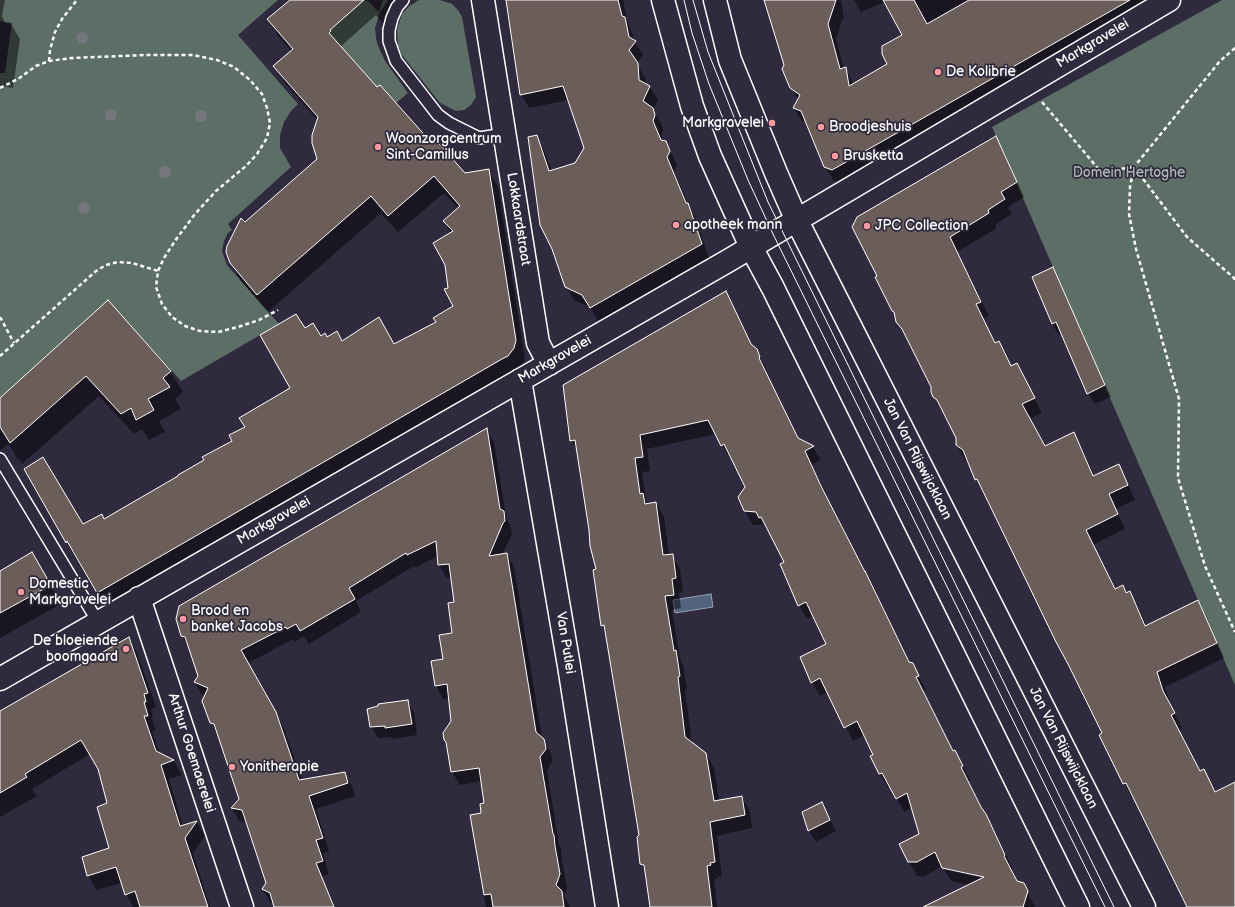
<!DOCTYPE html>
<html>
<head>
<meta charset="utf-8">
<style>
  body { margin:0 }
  canvas { display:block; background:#2f2a3d }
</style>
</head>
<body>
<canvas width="1235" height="907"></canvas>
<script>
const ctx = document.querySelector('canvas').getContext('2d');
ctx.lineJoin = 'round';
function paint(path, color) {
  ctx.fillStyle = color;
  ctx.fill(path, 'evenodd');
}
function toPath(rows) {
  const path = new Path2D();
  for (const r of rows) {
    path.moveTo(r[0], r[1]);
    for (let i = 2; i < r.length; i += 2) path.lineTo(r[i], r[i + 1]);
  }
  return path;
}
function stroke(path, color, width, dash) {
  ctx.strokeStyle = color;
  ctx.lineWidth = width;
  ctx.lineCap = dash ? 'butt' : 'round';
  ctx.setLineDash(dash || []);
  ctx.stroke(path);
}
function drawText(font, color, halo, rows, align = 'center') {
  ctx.font = font + ' "Balsamiq Sans",sans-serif';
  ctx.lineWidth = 3.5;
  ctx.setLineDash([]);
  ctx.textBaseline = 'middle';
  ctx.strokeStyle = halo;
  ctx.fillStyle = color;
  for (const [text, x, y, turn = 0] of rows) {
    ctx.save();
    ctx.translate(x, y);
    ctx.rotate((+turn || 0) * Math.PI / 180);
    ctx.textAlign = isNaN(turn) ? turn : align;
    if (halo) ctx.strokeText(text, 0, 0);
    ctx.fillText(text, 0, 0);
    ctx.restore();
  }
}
paint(toPath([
  [0,0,278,0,238,35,298,104,291,111,284,122,280,135,280,148,291,167,228,224,232,230,228,233,224,241,222,251,227,265,279,324,181,381,108,300,0,398,0,73,5,73,12,23,0,21],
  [364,0,368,1,379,12,383,0,388,0,380,12,375,28,376,38,378,46,385,61,408,93,396,103,380,85,377,87,329,33,331,31,330,30],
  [419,0,440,0,452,4,458,10,462,17,476,97,471,105,464,110,456,111,440,103,402,55,398,46,397,30,402,14,408,7],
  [1222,0,1235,0,1235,685,992,127]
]), '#5d6e66');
const water = toPath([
  [711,594,713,607,675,613,673,600,711,594]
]);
paint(water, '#52647d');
stroke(water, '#97a2b1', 1);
paint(toPath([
  [0,0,5,0,2,16,5,23,11,24,20,39,13,88,0,86],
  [291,0,402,0,387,29,376,15,340,47,377,89,430,142,464,174,488,170,498,187,524,352,525,358,523,365,517,373,108,609,78,558,76,559,25,469,83,526,104,520,205,460,233,441,246,427,291,388,304,329,320,337,342,342,394,346,437,322,455,307,449,289,451,233,444,221,459,209,444,193,398,232,381,213,268,312,241,281,231,263,227,252,230,240,241,219,245,224,318,159,318,121,285,83,275,66,291,51,278,36,268,19],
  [507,0,623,0,628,24,632,32,634,41,643,55,637,64,645,78,646,85,650,87,658,100,653,110,661,123,663,129,661,136,663,141,665,142,673,156,677,165,674,171,689,206,695,217,709,258,598,321,591,308,574,300,566,287,536,136,544,150,552,171,576,164,585,148,569,100,529,108,521,94],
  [766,0,841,0,844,19,842,20,836,39,844,69,845,68,854,85,889,64,904,35,885,2,861,12,854,0,1161,0,841,183,833,180,825,166,808,123,802,121,794,108,798,100,791,87],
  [996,138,1004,152,1024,197,1008,207,1012,214,995,225,997,228,957,252,989,316,983,319,996,344,999,342,1012,367,1017,364,1042,413,1029,419,1045,448,1073,433,1082,448,1095,477,1118,465,1126,480,1135,500,1116,509,1125,529,1093,545,1115,590,1123,586,1127,594,1130,593,1138,607,1147,627,1198,601,1206,616,1224,658,1165,687,1171,706,1182,728,1179,730,1201,772,1204,771,1216,792,1235,783,1235,907,1189,907,1134,797,1132,798,1124,783,1103,733,984,494,976,479,969,463,965,460,957,445,957,438,934,396,932,386,900,326,878,276],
  [1053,268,1059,280,1111,397,1095,404,1088,393,1062,334,1059,335,1052,324,1033,278],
  [726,293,753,347,764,364,767,371,766,372,799,440,813,447,821,460,812,465,851,545,873,586,910,663,912,664,926,690,923,691,953,752,962,765,970,780,968,781,993,829,1013,869,1011,870,1017,882,1023,884,1035,907,953,907,969,885,951,881,942,866,925,876,917,876,909,862,920,834,912,808,904,812,890,786,888,788,880,774,872,756,874,755,864,735,853,741,828,692,820,696,812,682,827,644,813,616,807,619,799,605,785,563,769,530,767,531,764,525,753,525,745,511,746,487,732,458,730,459,716,434,647,449,650,471,642,472,646,501,649,504,656,503,664,517,669,555,672,555,680,569,683,592,679,593,681,608,672,610,680,659,683,665,687,690,685,690,692,743,706,754,714,768,719,801,742,797,750,811,752,828,717,836,722,876,717,877,718,879,714,879,717,907,651,907,646,871,641,864,640,835,607,634,602,625,598,570,590,530,578,451,571,440],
  [108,301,170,371,183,392,175,399,181,409,159,421,165,432,149,440,142,429,134,434,99,396,22,464,19,458,18,460,9,444,0,450,0,399],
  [486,430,494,442,506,517,510,525,512,534,502,555,507,554,514,567,542,738,551,753,552,759,552,762,547,771,559,845,561,849,562,860,567,888,564,895,570,907,486,907,471,816,482,814,485,804,482,781,460,785,452,772,448,745,452,721,449,698,443,699,436,686,453,634,455,603,452,577,447,578,439,565,438,556,415,568,414,566,356,601,361,612,309,644,304,636,295,642,294,639,248,663,283,726,302,780,345,773,352,786,355,796,316,809,329,851,323,853,329,874,322,876,335,907,275,907,274,904,270,902,263,890,267,883,247,822,239,821,232,808,240,799,219,736,211,722,206,696,202,695,195,682,199,676,190,648,182,636],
  [32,554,61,604,0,638,0,572],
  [129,638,137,653,156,707,151,709,153,716,151,717,156,730,152,731,160,754,174,761,182,775,169,779,183,826,197,822,205,836,193,853,210,907,133,907,126,894,122,883,96,890,88,875,110,849,109,804,99,770,90,754,32,789,37,796,0,817,0,713],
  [407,701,414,712,417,735,392,739,391,737,378,738,371,726],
  [821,803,836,831,816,842,809,831,803,812]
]), '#0007');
const building = toPath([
  [290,0,364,0,330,30,331,31,329,33,377,87,380,85,430,141,434,138,465,173,489,169,515,334,516,340,514,348,508,356,502,359,97,593,67,541,66,543,24,469,43,457,83,524,102,514,104,519,178,476,178,475,204,460,202,457,232,441,229,435,245,427,239,418,290,388,260,335,296,314,305,328,313,323,321,336,325,333,327,337,337,331,342,341,379,317,394,344,436,322,433,318,453,306,444,289,448,288,445,265,433,243,453,231,443,221,460,206,434,176,388,216,371,196,257,295,230,263,226,252,227,246,241,218,245,222,317,159,312,143,312,135,318,117,273,66,293,49,267,19,290,0],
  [506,0,618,0,622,16,625,17,629,37,636,41,629,50,638,63,639,80,650,86,643,101,653,108,655,115,653,121,661,140,666,141,670,151,667,157,686,203,688,203,702,244,590,308,582,295,565,287,552,249,540,225,528,137,537,135,549,171,575,163,584,148,563,86,520,95,506,0],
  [764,0,836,0,828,24,840,69,846,67,849,86,887,64,882,54,882,46,902,35,883,0,914,0,927,24,969,0,1130,0,832,170,824,167,801,111,793,108,800,95,790,88,782,69,784,65,764,0],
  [996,136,1017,182,1001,192,1005,199,988,210,989,213,950,237,981,302,976,304,995,343,999,341,1011,366,1017,363,1035,398,1022,404,1045,446,1074,432,1093,476,1119,464,1128,485,1109,494,1118,514,1086,530,1115,589,1123,585,1126,593,1130,591,1145,626,1198,600,1217,643,1157,672,1163,691,1175,713,1171,715,1200,771,1204,769,1215,792,1235,782,1235,907,1187,907,1126,783,1123,784,1099,735,1102,733,1068,664,1056,642,977,479,975,480,963,450,956,445,956,438,937,400,933,397,931,392,931,387,902,329,896,322,894,312,892,311,875,277,877,276,852,227,857,217,996,136],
  [1053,267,1105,385,1087,394,1056,322,1052,324,1032,277,1053,267],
  [726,291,751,344,757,349,760,357,759,358,798,438,814,446,805,451,821,486,865,572,865,571,909,662,913,663,919,676,916,677,953,751,955,750,963,766,961,767,981,807,986,814,1005,855,1004,856,1017,881,1024,883,1028,891,1023,907,923,907,984,877,942,868,935,852,917,862,908,862,899,844,919,834,907,793,896,799,882,773,879,774,870,756,873,755,857,721,844,728,820,678,811,683,800,657,826,644,806,602,798,606,780,564,784,562,761,517,759,518,756,512,744,511,738,497,745,487,724,444,721,446,708,420,640,435,643,457,635,458,640,494,643,493,645,504,656,502,663,555,673,554,676,578,672,579,674,595,665,596,674,651,676,650,680,676,678,677,685,737,706,753,714,801,742,796,745,815,710,822,715,862,710,863,711,865,707,866,712,907,650,907,644,865,640,864,637,837,639,835,604,625,601,626,593,570,596,569,590,546,589,530,575,440,570,441,563,385,726,291],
  [108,300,171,371,163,378,170,387,148,399,154,410,136,420,131,408,121,414,86,376,10,443,0,427,0,398,108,300],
  [487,428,500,509,504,511,505,521,503,523,489,556,507,553,536,732,544,739,545,743,546,749,540,757,553,834,554,835,555,846,560,874,556,885,562,891,564,907,493,907,491,894,484,895,470,815,481,813,480,804,484,803,479,768,451,772,446,742,444,740,443,733,451,721,447,684,435,686,431,661,443,659,439,635,452,633,448,603,454,602,449,564,438,565,436,541,407,555,406,553,349,588,355,599,300,631,296,624,287,629,286,627,241,650,276,712,299,780,345,772,348,783,309,796,323,838,316,840,323,861,316,863,334,907,274,907,270,893,262,889,266,883,242,810,231,808,239,799,214,724,210,723,202,701,208,688,194,682,198,676,185,637,181,636,176,619,179,606,487,428],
  [32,552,51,585,0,613,0,571,32,552],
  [129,637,148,693,144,694,146,702,144,702,148,716,144,716,156,751,174,760,161,765,180,826,197,821,185,838,208,907,140,907,135,891,125,895,116,867,87,876,82,857,109,848,97,807,107,803,98,769,81,740,25,774,27,777,0,793,0,711,129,637],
  [408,700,412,724,385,728,385,726,370,727,367,709,378,706,378,704,408,700],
  [822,802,830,820,808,831,802,812,822,802]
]);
paint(building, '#6b5d59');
stroke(building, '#fff', 1);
const lane = toPath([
  [403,0,397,7,392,18,389,30,389,41,396,61,438,115,449,123,479,138,505,134],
  [0,459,98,622]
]);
const street = toPath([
  [483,0,538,343,549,364],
  [520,380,569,666,607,907],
  [139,598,242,907],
  [0,679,726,262,1169,0]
]);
const secondary = toPath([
  [663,0,692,106,710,156,751,247,773,288,1078,907],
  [715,0,730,60,776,173,797,221,1144,907]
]);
stroke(lane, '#fff', 14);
stroke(street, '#fff', 25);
stroke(secondary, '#fff', 25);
stroke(toPath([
  [1235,48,1220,61,1134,167,1130,187,1129,214,1136,249,1179,399,1178,478,1205,566,1235,632],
  [49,61,50,50,55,32,62,19,77,0],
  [0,88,18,79,36,66,49,61,72,58,146,55,193,55,217,60,234,67,250,80,262,94,267,108,270,123,267,138,257,154,246,166,216,191,195,214,177,238,164,258,158,271,156,287,162,304,172,317,185,326,200,331,218,332,238,327,259,320,278,310],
  [1042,102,1101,172,1134,167,1187,237,1234,278,1235,281],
  [0,317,14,343],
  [0,356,96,271,106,265,118,262,132,263,158,271]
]), '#fff', 2.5, [4, 3]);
stroke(lane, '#2f2a3d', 11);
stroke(street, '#2f2a3d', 22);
stroke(secondary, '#2f2a3d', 22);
stroke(toPath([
  [684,0,692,33,709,84,748,180,773,234,1105,907],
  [693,0,708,52,768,202,1114,907]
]), '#fff', 1);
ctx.fillStyle = '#75777d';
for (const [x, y] of [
  [82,38],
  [111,115],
  [201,116],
  [165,172],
  [84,208]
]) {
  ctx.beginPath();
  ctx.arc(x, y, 6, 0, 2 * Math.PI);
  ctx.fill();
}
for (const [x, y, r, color] of [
  [938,72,4,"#ff9aa2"],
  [772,123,4,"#ff9aa2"],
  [821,127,4,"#ff9aa2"],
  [378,147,4,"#ff9aa2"],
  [835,156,4,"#ff9aa2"],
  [676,225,4,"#ff9aa2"],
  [867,226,4,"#ff9aa2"],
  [21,592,4,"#ff9aa2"],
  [183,619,4,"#ff9aa2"],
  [126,649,4,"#ff9aa2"],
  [232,767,4,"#ff9aa2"]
]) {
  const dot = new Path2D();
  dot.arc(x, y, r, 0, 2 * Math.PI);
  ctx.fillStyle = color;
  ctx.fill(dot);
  stroke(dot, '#2f2a3d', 1.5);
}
drawText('14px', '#fff', '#2f2a3d', [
  ["Markgravelei",1093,44,-31],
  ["Lokkaardstraat",518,219,81],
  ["Markgravelei",555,360,-30],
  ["Jan Van Rijswijcklaan",917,459,63],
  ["Markgravelei",274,521,-30],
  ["Van Putlei",565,643,81],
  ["Jan Van Rijswijcklaan",1063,748,63],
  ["Arthur Goemaerelei",191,753,72]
]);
drawText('14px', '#fff', '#2f2a3d', [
  ["De Kolibrie",946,72],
  ["Markgravelei",764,123,"right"],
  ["Broodjeshuis",829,127],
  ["Woonzorgcentrum",386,139],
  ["Sint-Camillus",386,155],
  ["Brusketta",843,156],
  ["apotheek mann",684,225],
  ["JPC Collection",875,226],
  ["Domestic",29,584],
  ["Markgravelei",29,600],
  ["Brood en",191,611],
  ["banket Jacobs",191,627],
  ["De bloeiende",118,641,"right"],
  ["boomgaard",118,657,"right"],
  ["Yonitherapie",240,767]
], 'left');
drawText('14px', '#aeb6b2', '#2f2a3d', [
  ["Domein Hertoghe",1129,173]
]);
</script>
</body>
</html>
